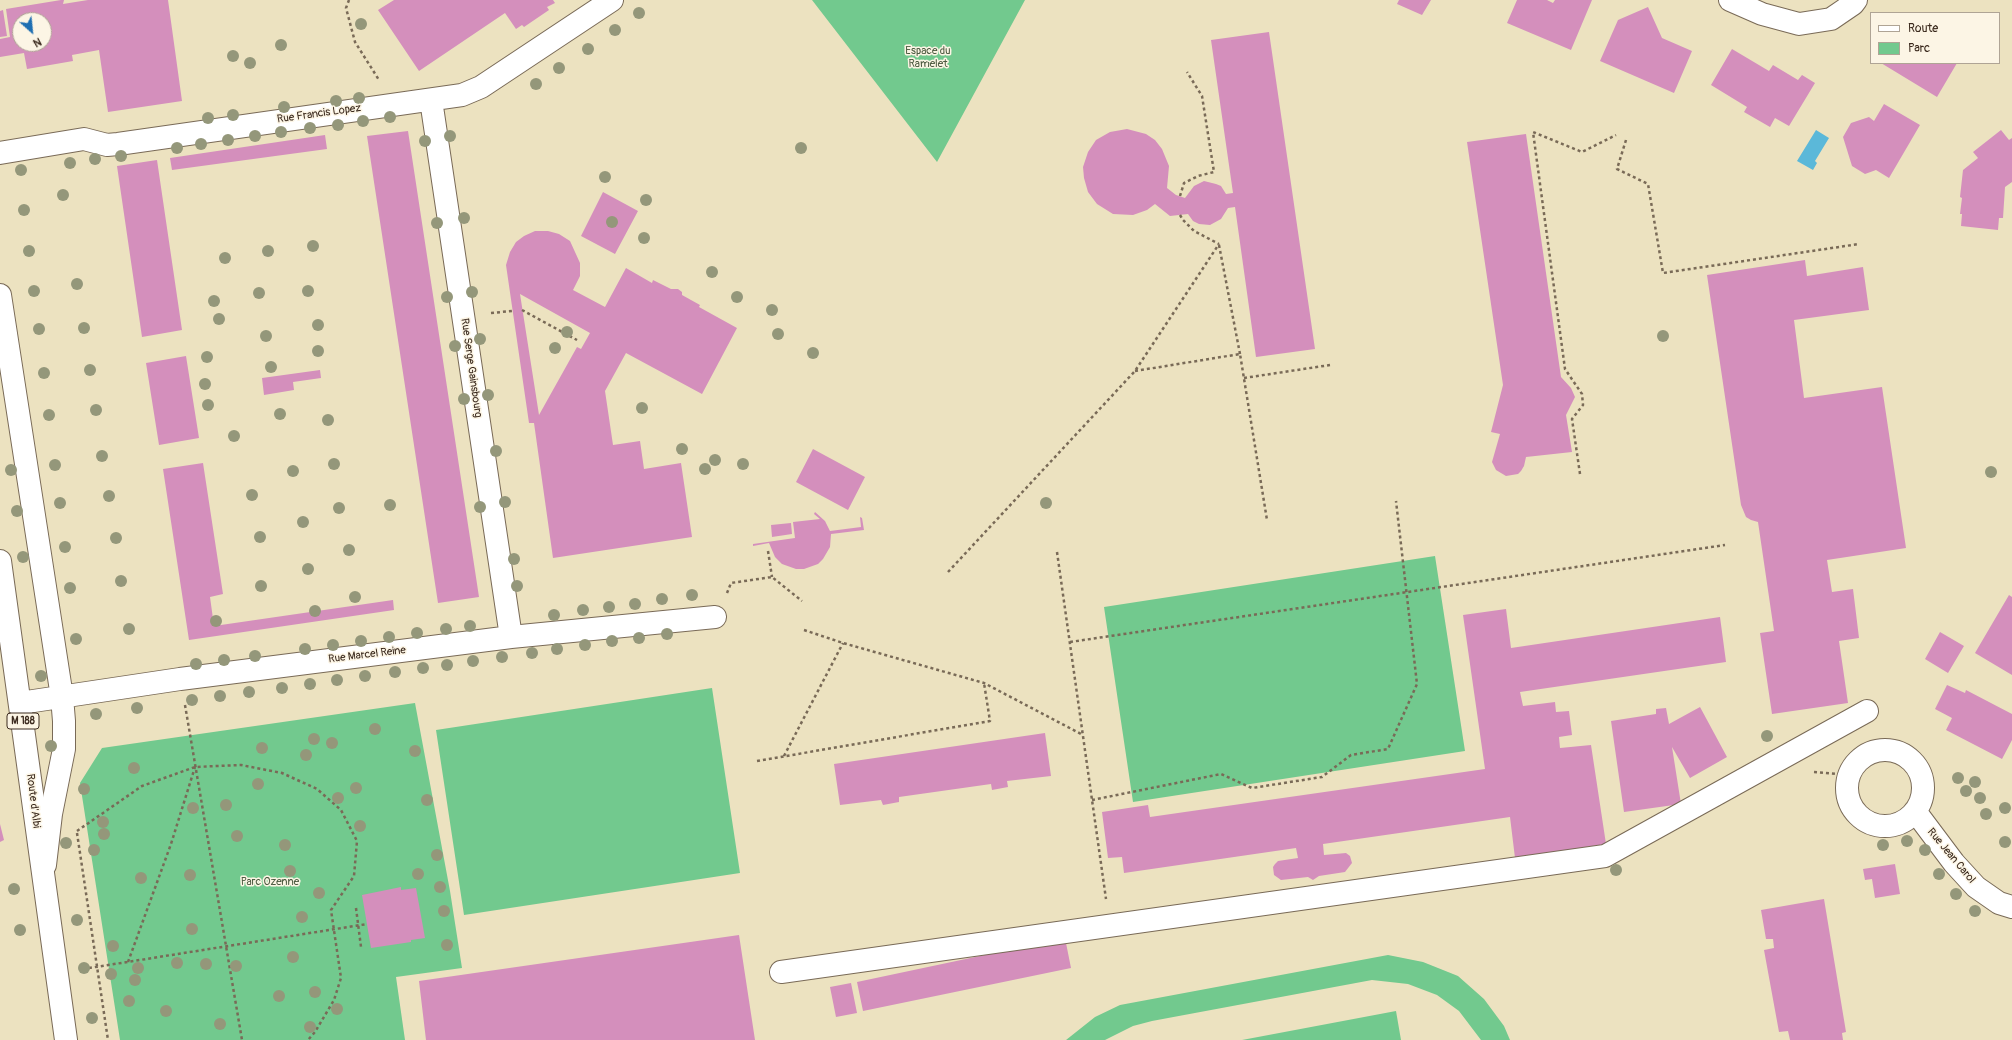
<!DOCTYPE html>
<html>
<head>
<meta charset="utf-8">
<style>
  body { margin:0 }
  #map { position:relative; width:2012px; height:1040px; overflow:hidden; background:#ece2c0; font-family:Pangolin,sans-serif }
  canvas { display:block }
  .legend { position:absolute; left:1870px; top:12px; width:130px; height:52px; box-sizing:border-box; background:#fcf5e5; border:1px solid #afa495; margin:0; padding:5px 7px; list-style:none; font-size:12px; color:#3b2a1e }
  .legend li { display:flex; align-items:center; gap:8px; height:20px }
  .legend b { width:20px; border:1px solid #afa495 }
  .north { position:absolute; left:12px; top:12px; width:40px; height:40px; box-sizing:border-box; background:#fcf5e5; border:1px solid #afa495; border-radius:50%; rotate:153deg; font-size:11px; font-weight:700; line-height:16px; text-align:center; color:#3b2a1e }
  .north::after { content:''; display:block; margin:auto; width:14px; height:18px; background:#1f6fb2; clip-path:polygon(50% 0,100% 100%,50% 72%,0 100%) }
</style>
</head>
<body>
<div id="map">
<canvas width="2012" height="1040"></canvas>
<ul class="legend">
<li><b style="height:5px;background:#fff"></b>Route</li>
<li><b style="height:11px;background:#72c98e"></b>Parc</li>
</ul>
<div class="north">N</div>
</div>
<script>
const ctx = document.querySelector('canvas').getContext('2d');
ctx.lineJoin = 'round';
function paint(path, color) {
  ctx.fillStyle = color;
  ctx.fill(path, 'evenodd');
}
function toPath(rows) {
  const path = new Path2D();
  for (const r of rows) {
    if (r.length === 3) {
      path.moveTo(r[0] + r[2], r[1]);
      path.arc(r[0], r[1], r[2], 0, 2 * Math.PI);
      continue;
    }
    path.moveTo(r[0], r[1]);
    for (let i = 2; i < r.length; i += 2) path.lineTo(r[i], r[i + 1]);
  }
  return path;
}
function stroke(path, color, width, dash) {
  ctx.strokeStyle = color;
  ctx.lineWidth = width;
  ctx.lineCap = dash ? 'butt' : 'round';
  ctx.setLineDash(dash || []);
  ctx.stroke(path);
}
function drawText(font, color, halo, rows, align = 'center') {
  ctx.font = font + ' Pangolin,sans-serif';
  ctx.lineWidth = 3;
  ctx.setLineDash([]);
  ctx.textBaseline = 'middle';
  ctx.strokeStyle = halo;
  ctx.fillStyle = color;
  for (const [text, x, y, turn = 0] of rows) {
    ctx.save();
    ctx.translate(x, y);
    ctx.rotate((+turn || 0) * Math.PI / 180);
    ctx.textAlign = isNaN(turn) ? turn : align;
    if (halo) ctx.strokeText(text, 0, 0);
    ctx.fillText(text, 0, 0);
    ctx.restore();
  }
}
paint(toPath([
  [812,0,1025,0,937,162],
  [1435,556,1465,751,1133,802,1104,607],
  [712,688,740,873,464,915,436,730],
  [415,703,450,891,462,968,396,977,405,1040,120,1040,80,783,102,748],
  [1388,955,1423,962,1458,976,1484,999,1504,1026,1510,1040,1481,1040,1459,1011,1437,995,1408,984,1372,980,1152,1021,1133,1026,1105,1040,1066,1040,1095,1017,1120,1005],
  [1396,1011,1401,1040,1242,1040]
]), '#72c98e');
paint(toPath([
  [1816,130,1829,138,1815,161,1817,163,1813,170,1797,161]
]), '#5bb8d9');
paint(toPath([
  [61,0,64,0,63,4,88,0,168,0,182,101,108,112,99,50,72,55,73,61,27,69,24,53,0,57,0,39,10,37,6,9],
  [20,20,44,20,44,44,20,44],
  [394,0,553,0,555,3,547,7,549,10,524,27,522,25,516,29,505,13,419,71,378,10],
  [1399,0,1431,0,1422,15,1397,4],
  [1517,0,1547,0,1553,3,1555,0,1592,0,1571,50,1507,23],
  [1648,7,1662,38,1692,51,1674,93,1600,61,1618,20],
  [3,10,7,36,0,37,0,11],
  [1269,32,1315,349,1256,357,1235,207,1228,208,1221,219,1210,225,1199,224,1193,221,1188,214,1170,216,1155,204,1147,210,1133,215,1113,214,1097,204,1088,192,1084,178,1083,167,1088,152,1096,140,1110,132,1127,129,1146,134,1155,140,1162,149,1169,166,1167,188,1176,195,1185,198,1194,186,1204,181,1216,184,1221,186,1226,194,1233,193,1211,40],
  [1732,49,1769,71,1773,65,1798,80,1802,75,1815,83,1789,126,1775,118,1770,127,1744,112,1747,107,1711,85],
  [1881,63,1957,63,1937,97],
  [1884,104,1920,125,1889,178,1876,170,1865,174,1852,166,1843,137,1851,123,1869,117,1874,121],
  [2001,130,2009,140,2012,138,2012,182,2005,187,2003,218,1999,218,1998,230,1961,226,1962,214,1960,214,1962,198,1960,197,1963,170,1978,158,1973,152],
  [408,131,479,597,438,603,367,136],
  [1526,134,1561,377,1571,388,1575,397,1566,415,1572,452,1526,457,1524,466,1521,471,1518,474,1506,476,1496,470,1492,462,1500,434,1491,432,1503,385,1467,142],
  [325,135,327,149,172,170,170,158],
  [157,160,182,330,142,337,117,166],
  [603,192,638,211,615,254,581,236],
  [535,231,548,231,559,234,570,241,580,263,580,276,573,290,605,307,626,268,652,283,653,280,671,289,678,289,682,292,682,295,700,305,699,307,737,328,702,394,626,353,605,391,613,445,640,441,644,469,681,463,692,537,553,558,534,423,529,423,506,265,510,252,516,242,524,236],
  [520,294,590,333,581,349,577,347,539,415],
  [1805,260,1807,276,1863,267,1869,310,1794,320,1804,398,1882,387,1906,548,1827,560,1832,592,1853,589,1859,638,1839,641,1848,703,1772,714,1760,633,1774,631,1758,522,1751,520,1746,517,1741,505,1707,275],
  [186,356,199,438,159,445,146,363],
  [320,370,321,378,293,382,294,390,264,395,262,378],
  [813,449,865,477,848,510,796,482],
  [203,463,223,594,210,597,214,626,393,600,394,610,189,640,163,469],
  [815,512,825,521,830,531,861,527,860,517,862,518,864,530,831,534,830,547,823,559,818,564,804,569,796,569,782,564,775,557,769,543,753,546,753,544,795,538,793,522,820,519,814,514],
  [791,523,792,534,772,537,771,525],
  [2009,595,2012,597,2012,675,1975,653],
  [1506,609,1511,648,1720,617,1726,662,1520,692,1523,706,1555,702,1556,712,1569,711,1572,735,1559,737,1560,748,1591,745,1606,844,1515,858,1510,817,1323,844,1324,855,1346,853,1350,856,1352,863,1345,872,1319,876,1313,880,1308,877,1281,880,1274,875,1273,867,1275,864,1278,861,1298,858,1296,848,1124,873,1122,857,1108,858,1102,812,1148,805,1150,817,1485,769,1463,615],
  [1940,632,1964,646,1948,673,1925,659],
  [1947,685,1965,693,1966,690,2012,714,2012,740,2002,759,1946,730,1952,718,1935,709],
  [1700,707,1727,757,1690,778,1672,747,1681,804,1624,812,1611,721,1656,714,1656,709,1666,708,1669,724],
  [1045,733,1051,776,1007,781,1008,787,992,790,991,784,899,797,899,802,883,805,881,800,840,805,834,764],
  [0,824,4,840,0,842],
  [1895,864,1900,894,1875,898,1872,879,1865,880,1863,869],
  [401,887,401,890,416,888,425,938,411,940,411,942,371,948,362,895],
  [1824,899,1846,1032,1842,1033,1843,1040,1790,1040,1788,1031,1779,1032,1764,950,1774,948,1773,939,1766,939,1761,910],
  [739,935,755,1040,426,1040,419,981],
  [1065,938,1071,968,863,1011,857,982],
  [851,983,857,1013,836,1017,830,987]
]), '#d48fbc');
const minor = toPath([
  [1730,0,1762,14,1799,24,1831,19,1853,4,1856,0],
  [431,100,511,637],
  [0,153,84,139,107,145,118,144,462,95,481,87,612,0],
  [0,295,62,697,64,721,64,749,51,814,45,865],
  [20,703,180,679,511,637,715,617],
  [1885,788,38],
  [1915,811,1954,863,1976,887,1999,903,2012,907],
  [781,972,1605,856,1867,711]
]);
const major = toPath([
  [0,561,66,1040]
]);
stroke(minor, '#796a57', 24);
stroke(major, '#796a57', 24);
stroke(toPath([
  [349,0,346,8,355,42,379,80],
  [1626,140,1617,169,1648,184,1663,273,1859,244],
  [1180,196,1184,183,1198,176,1214,172,1202,96,1187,72],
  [1180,215,1183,220,1194,231,1219,244],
  [1219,245,1240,354],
  [522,310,577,340],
  [491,313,512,311],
  [1135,371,1240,354,1267,520],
  [1244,378,1330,365],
  [1580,474,1572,419,1583,405,1582,394,1565,369,1533,132,1582,152,1616,135],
  [768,551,772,577],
  [1057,552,1106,899],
  [948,572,1135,371,1219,244],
  [727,593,731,583,772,577,802,601],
  [804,630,843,643,984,683,1083,735],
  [1070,642,1725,545],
  [185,705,242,1040],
  [784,756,843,643],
  [757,761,990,721,984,683],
  [1814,772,1850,775],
  [1092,800,1221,774,1252,788,1322,777,1351,755,1388,749,1417,684,1396,501],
  [77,831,142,786,195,767,241,765,282,773,317,789,341,810,357,841,354,876,331,910,341,978,334,1000,315,1032,308,1040],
  [77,833,108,1040],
  [356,908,361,947],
  [128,962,171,844,195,767],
  [83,969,367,924]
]), '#796a57', 2.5, [3, 3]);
stroke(minor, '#fff', 22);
stroke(major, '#fff', 22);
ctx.fillStyle = '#94977a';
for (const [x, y] of [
  [639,13],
  [361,24],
  [615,30],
  [281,45],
  [588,49],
  [233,56],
  [250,63],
  [559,68],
  [536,84],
  [359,98],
  [336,101],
  [284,107],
  [233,115],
  [390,117],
  [208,118],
  [363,121],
  [338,125],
  [310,128],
  [281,132],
  [255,136],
  [450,136],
  [228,140],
  [425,141],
  [201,144],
  [177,148],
  [801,148],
  [121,156],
  [95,159],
  [70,163],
  [21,170],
  [605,177],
  [63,195],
  [646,200],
  [24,210],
  [464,218],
  [612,222],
  [437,223],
  [644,238],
  [313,246],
  [29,251],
  [268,251],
  [225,258],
  [712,272],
  [77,284],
  [34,291],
  [308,291],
  [472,292],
  [259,293],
  [447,297],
  [737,297],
  [214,301],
  [772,310],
  [219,319],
  [318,325],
  [84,328],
  [39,329],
  [567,332],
  [778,334],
  [266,336],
  [1663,336],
  [480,339],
  [455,346],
  [555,348],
  [318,351],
  [813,353],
  [207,357],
  [271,367],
  [90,370],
  [44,373],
  [205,384],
  [488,395],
  [464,399],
  [208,405],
  [642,408],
  [96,410],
  [280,414],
  [49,415],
  [328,420],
  [234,436],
  [682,449],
  [496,451],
  [102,456],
  [715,460],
  [334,464],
  [743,464],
  [55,465],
  [705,469],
  [11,470],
  [293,471],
  [1991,472],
  [252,495],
  [109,496],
  [505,502],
  [60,503],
  [1046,503],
  [390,505],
  [480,507],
  [339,508],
  [17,511],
  [303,522],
  [260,537],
  [116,538],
  [65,547],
  [349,550],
  [23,557],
  [514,559],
  [308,569],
  [121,581],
  [261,586],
  [517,586],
  [70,588],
  [692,595],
  [355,597],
  [662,599],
  [635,604],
  [609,607],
  [583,610],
  [315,611],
  [554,615],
  [216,621],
  [470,626],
  [129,629],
  [446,629],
  [417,633],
  [667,634],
  [389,637],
  [639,638],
  [76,639],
  [361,641],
  [612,641],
  [333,645],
  [585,645],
  [305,649],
  [557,649],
  [532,653],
  [255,656],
  [502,657],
  [224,660],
  [473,661],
  [196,664],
  [447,665],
  [423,668],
  [395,672],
  [41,676],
  [365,676],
  [337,680],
  [310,684],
  [282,688],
  [249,692],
  [220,696],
  [192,700],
  [137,708],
  [96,714],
  [375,729],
  [1767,736],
  [314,739],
  [332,743],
  [51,746],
  [262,748],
  [415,751],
  [306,755],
  [134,768],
  [1958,778],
  [1975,782],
  [258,784],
  [356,788],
  [84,789],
  [1966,791],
  [338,798],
  [1980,798],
  [427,800],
  [226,805],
  [193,808],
  [2005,808],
  [1986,814],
  [103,822],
  [360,826],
  [104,834],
  [237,836],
  [1907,841],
  [2005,842],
  [66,843],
  [285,845],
  [1883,845],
  [94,850],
  [1925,850],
  [437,855],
  [1616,870],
  [290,871],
  [418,874],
  [1939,874],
  [190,875],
  [141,878],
  [440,887],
  [14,889],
  [319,893],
  [1956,894],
  [444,911],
  [1975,911],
  [302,917],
  [77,920],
  [192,929],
  [20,930],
  [447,945],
  [113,946],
  [293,957],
  [177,963],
  [206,964],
  [236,966],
  [84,968],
  [138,968],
  [111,974],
  [135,980],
  [315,992],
  [279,996],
  [129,1001],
  [337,1009],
  [166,1011],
  [92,1018],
  [220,1024],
  [310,1027]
]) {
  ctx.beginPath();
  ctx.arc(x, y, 6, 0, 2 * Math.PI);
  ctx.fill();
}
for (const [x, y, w] of [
  [23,721,32]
]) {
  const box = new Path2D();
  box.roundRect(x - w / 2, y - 8, w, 16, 3);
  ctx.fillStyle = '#fcf5e5';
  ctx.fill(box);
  stroke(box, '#3b2a1e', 1);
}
drawText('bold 10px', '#3b2a1e', null, [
  ["M 188",23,721]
]);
drawText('11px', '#4c5a40', '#fcf5e5', [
  ["Espace du",928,51],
  ["Ramelet",928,64],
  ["Parc Ozenne",270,882]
]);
drawText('11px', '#3b2a1e', '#fcf5e5', [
  ["Rue Francis Lopez",319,114,-8],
  ["Rue Serge Gainsbourg",471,368,82],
  ["Rue Marcel Reine",367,655,-7],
  ["Route d'Albi",33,801,83],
  ["Rue Jean Carol",1951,856,50]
]);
</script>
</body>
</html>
